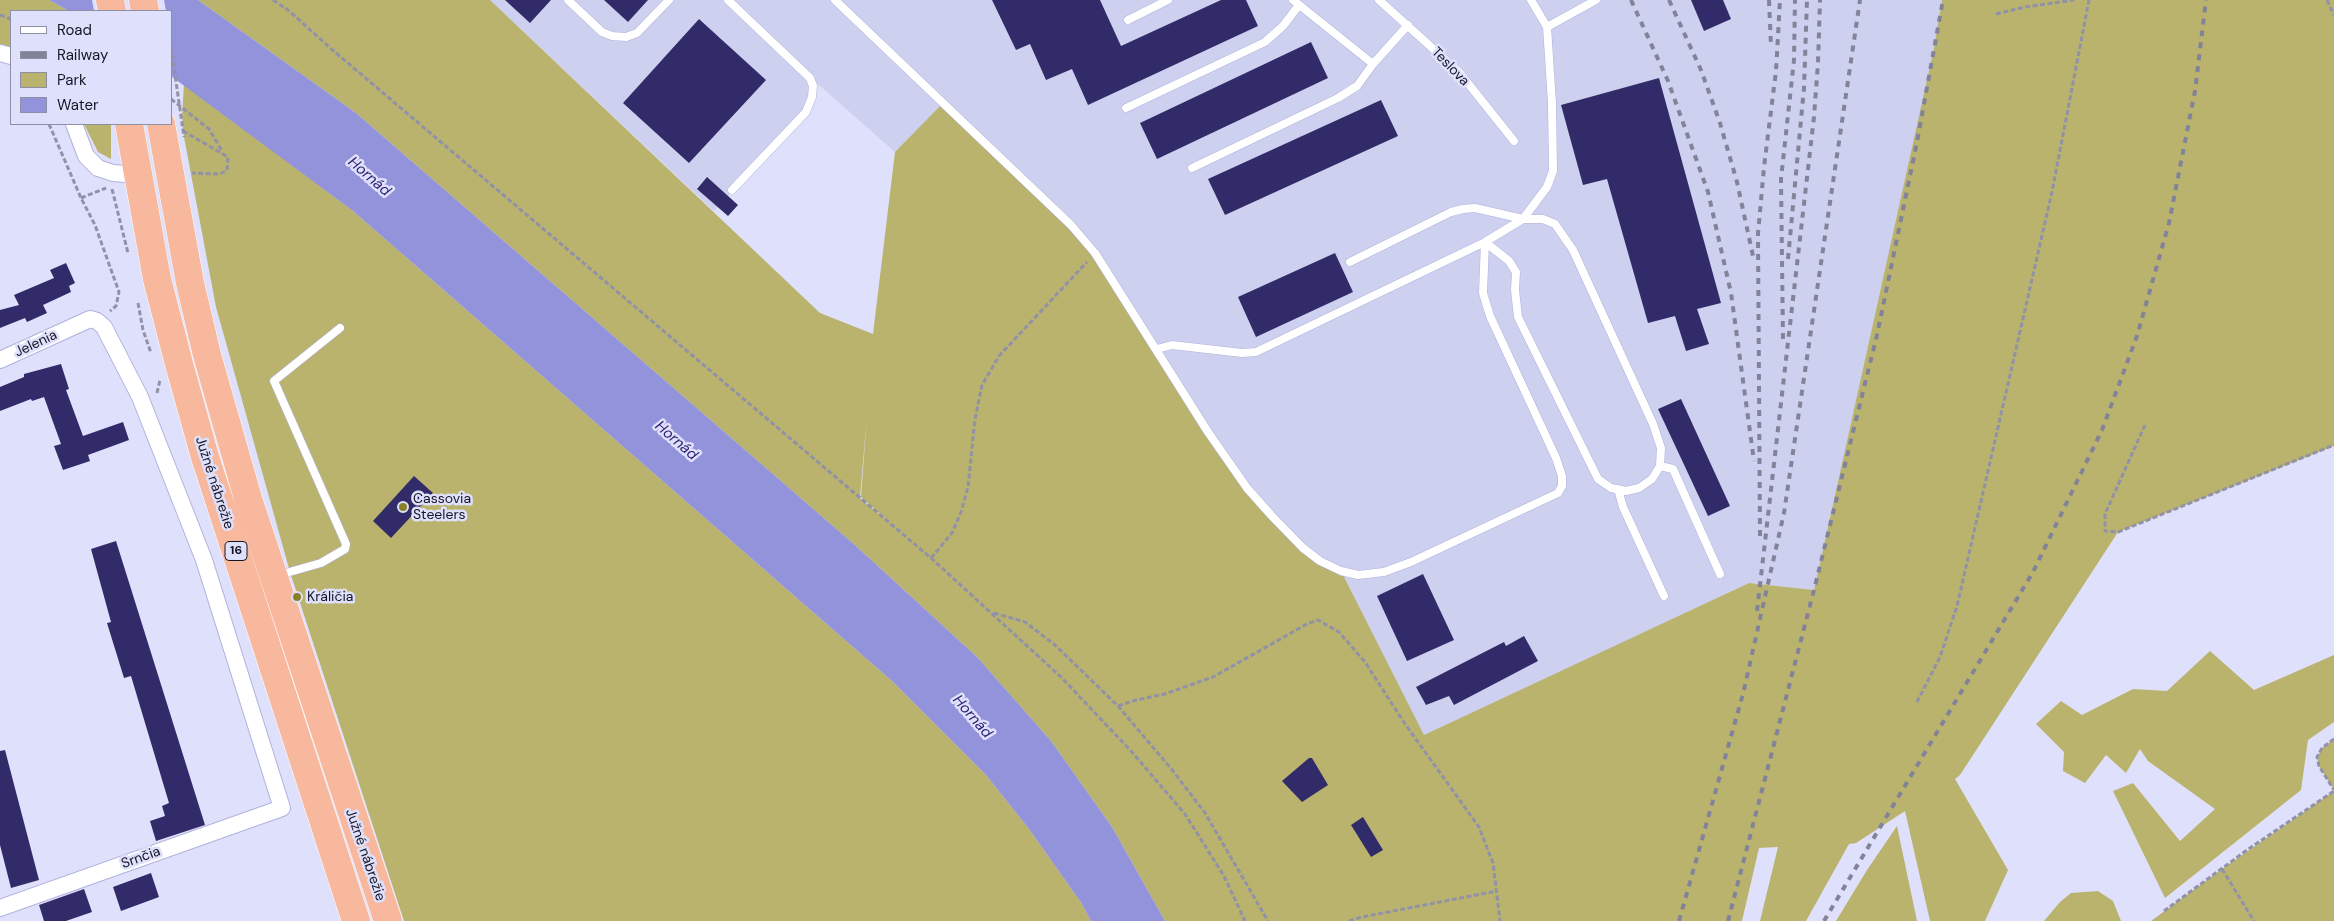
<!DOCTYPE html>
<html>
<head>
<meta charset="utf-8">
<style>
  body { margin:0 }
  #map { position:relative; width:2334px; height:921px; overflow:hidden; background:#dfe0fb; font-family:"DM Sans",sans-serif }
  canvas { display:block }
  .legend { position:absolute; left:10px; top:10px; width:162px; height:115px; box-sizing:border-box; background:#dfe0fb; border:1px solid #8e8fa5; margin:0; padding:6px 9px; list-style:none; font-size:15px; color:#151524 }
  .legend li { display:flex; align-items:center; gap:10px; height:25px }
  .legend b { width:25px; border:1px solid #8e8fa5 }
</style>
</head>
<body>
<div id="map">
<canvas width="2334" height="921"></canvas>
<ul class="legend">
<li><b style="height:6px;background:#fff"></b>Road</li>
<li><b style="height:6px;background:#828398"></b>Railway</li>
<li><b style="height:14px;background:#bab36e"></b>Park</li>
<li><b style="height:14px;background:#9393db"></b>Water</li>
</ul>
</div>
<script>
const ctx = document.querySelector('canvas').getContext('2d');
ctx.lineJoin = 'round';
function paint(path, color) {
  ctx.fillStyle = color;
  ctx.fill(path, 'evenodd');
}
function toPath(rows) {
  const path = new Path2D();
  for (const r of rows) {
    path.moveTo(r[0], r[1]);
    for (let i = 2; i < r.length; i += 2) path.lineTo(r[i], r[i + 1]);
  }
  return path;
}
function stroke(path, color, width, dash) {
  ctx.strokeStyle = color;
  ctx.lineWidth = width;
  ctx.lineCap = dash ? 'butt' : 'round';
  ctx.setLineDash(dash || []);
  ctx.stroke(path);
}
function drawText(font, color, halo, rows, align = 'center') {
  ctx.font = font + ' "DM Sans",sans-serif';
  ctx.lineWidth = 5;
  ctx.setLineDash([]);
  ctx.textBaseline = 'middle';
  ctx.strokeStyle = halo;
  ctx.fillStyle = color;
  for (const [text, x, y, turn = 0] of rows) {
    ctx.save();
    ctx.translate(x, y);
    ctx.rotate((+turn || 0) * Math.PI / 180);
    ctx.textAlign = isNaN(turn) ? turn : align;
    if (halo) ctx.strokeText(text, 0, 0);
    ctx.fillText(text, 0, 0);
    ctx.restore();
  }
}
paint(toPath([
  [490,0,1942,0,1934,48,1814,590,1749,583,1424,736,1341,571,1303,548,1271,515,944,102,895,152,811,78,813,86,806,112,714,211]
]), '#ced0ef');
paint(toPath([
  [0,0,49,0,69,11,11,11,11,56,0,53],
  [198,0,490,0,820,313,873,334,895,152,944,102,1095,253,1247,488,1303,548,1341,571,1424,735,1749,583,1814,590,1934,48,1942,0,2334,0,2334,446,2118,532,1960,775,1955,779,2008,870,1985,921,1930,921,1905,811,1856,843,1849,844,1806,921,1760,921,1778,847,1759,848,1742,921,1165,921,1112,827,1051,741,977,657,856,546,356,113],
  [867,415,861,497,890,523,860,498],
  [184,84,353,211,892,681,986,775,1029,829,1082,904,1091,921,404,921,290,572,216,307,184,137,182,117],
  [84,124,111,124,111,159,98,152],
  [2210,651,2254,690,2334,655,2334,722,2308,740,2301,790,2165,898,2113,791,2133,783,2180,841,2215,809,2148,761,2140,749,2126,773,2106,755,2085,783,2063,771,2064,752,2036,724,2061,701,2082,715,2133,689,2167,691],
  [2334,739,2334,790,2319,766,2317,757,2322,748],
  [2334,791,2334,921,2151,921,2222,869],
  [1897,826,1917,921,1836,921,1867,870],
  [2098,891,2113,901,2121,921,2044,921,2060,902,2071,893]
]), '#bab36e');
paint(toPath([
  [49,0,198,0,356,113,856,546,977,657,1051,741,1112,827,1165,921,1091,921,1082,904,1029,829,986,775,892,681,353,211,171,76,171,11,69,11]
]), '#9393db');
paint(toPath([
  [92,0,164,0,166,11,94,11]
]), '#dfe0fb');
paint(toPath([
  [505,0,551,0,530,23],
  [604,0,648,0,628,22],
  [992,0,1100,0,1121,46,1221,0,1246,0,1258,26,1088,105,1072,69,1046,80,1030,44,1016,50],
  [1691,0,1723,0,1731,19,1704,31],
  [699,19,766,80,689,163,623,103],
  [1311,42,1328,78,1157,159,1140,123],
  [1659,78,1721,303,1697,309,1709,344,1686,351,1675,316,1648,323,1607,179,1583,185,1561,105],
  [1381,100,1398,136,1225,215,1208,179],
  [707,177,738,205,728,216,697,189],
  [1335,253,1353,292,1256,337,1238,297],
  [66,263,75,283,69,286,71,292,43,305,47,313,27,322,25,318,0,328,0,310,19,305,14,295,54,278,50,270],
  [61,364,69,389,66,390,83,436,123,422,129,440,88,455,90,461,63,470,54,446,61,444,44,397,32,401,31,399,0,411,0,387,24,377,24,374],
  [1681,399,1730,506,1708,516,1658,409],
  [414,476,433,493,391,538,373,521],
  [116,541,205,825,156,841,150,821,165,816,162,806,169,803,131,676,124,678,107,623,111,622,91,549],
  [1423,574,1454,640,1407,661,1377,596],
  [1524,636,1538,661,1454,705,1449,696,1426,705,1416,687,1504,642,1506,646],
  [5,750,39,880,11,888,0,845,0,751],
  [1309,758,1312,758,1328,785,1302,802,1282,781],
  [1363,817,1383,850,1371,857,1351,825],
  [151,873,159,897,121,911,113,887],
  [84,889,92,912,66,921,44,921,39,905]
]), '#312b6a');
const lane = toPath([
  [568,0,602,32,612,36,626,37,637,33,669,0],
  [728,0,810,78,813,86,812,97,806,112,732,190],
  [835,0,1071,225,1095,253,1208,432,1247,488,1271,515,1303,548,1320,561,1341,571,1358,575,1384,572,1411,562,1558,493,1562,486,1562,476,1556,458,1490,316,1483,293,1485,242,1523,219,1547,187,1553,171,1552,103,1547,27,1531,0],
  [1379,0,1459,72,1514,141],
  [1128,20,1168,0],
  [1547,27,1596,0],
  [1373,64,1408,25],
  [1126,108,1265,42,1283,26,1299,5],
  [1192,168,1338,98,1357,86,1373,64,1293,0],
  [1157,349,1172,345,1242,353,1256,352,1485,242,1509,261,1516,272,1515,290,1518,317,1598,479,1611,488,1626,491,1639,488,1652,479,1660,466,1661,448,1653,424,1573,250,1555,224,1543,219,1523,219,1475,208,1463,209,1451,212,1350,262],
  [1660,466,1673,469,1720,574],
  [1618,489,1623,507,1664,596],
  [279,575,321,563,345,549,346,544,274,381,340,328]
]);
const street = toPath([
  [0,53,11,56],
  [74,124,86,156,98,168,113,173,137,175],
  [0,360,90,319,97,321,104,327,140,397,204,560,282,808,0,908]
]);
const highway = toPath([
  [110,0,112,11],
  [143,0,145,11],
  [129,124,157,279,179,364,205,457,356,921],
  [161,124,190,283,207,355,249,502,388,921]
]);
stroke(lane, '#b0b2dc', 9);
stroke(street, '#b0b2dc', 18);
stroke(highway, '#fff', 29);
stroke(toPath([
  [273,0,288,10,336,53,931,558,1061,677,1131,751,1185,814,1224,876,1245,921],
  [2327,0,2334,15],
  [1996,14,2025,7,2074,0],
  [0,15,11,19],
  [171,99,209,129,222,151],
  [49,124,81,198,95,225,119,292,116,306,110,311],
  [183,131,228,157,227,170,220,174,192,173],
  [112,189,128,253],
  [81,198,106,188],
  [138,303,143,330,151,353],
  [157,393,160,380],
  [2145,425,2105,514,2105,531,2118,532,2334,445],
  [931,558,952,533,961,512,968,487,975,419,982,385,999,356,1087,262],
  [994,613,1025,622,1055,645,1118,706,1173,771,1205,813,1268,921],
  [1917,702,1940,657,1957,606,2052,192,2089,0],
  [1118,706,1132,701,1165,694,1213,677,1307,624,1318,620,1339,632,1365,662,1405,724,1479,827,1493,863,1500,921],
  [2334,739,2322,748,2317,757,2319,766,2334,790],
  [2222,869,2254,921],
  [2164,911,2247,850,2334,791],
  [1349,921,1362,917,1497,891]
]), '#9191a7', 3, [5, 2.5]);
stroke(lane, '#fff', 8);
stroke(street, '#fff', 16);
stroke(highway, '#f7b89e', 28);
stroke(toPath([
  [1631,0,1668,81,1708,192,1731,293,1754,461],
  [1669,0,1701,70,1720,123,1737,182,1753,256],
  [1769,0,1771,46],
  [1788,259,1804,88,1807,0],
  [1783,339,1781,179,1794,60,1795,0],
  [1760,536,1758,234,1764,167,1776,71,1780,0],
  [1757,611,1814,117,1818,63,1820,0],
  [1679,921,1743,694,1784,513,1860,0],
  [1728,921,1814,590,1877,335,1917,142,1943,0],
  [1824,921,2033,572,2102,430,2137,336,2169,223,2195,91,2206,0]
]), '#828398', 4, [6, 6]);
stroke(toPath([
  [171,47,184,137]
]), '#9191a7', 3, [5, 2.5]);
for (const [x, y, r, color] of [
  [403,507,5,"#8a8028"],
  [297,597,5,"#8a8028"]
]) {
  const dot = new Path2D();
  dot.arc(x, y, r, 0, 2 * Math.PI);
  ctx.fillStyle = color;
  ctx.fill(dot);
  stroke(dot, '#dfe0fb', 2);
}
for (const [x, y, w] of [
  [236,551,22]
]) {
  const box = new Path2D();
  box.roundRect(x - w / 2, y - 9.5, w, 19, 4);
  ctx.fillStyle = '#dfe0fb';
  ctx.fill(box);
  stroke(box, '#151524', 1);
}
drawText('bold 12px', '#151524', null, [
  ["16",236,551]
]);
drawText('14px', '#151524', '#dfe0fb', [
  ["Teslova",1450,67,46],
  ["Jelenia",36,344,-25],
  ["Južné nábrežie",214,483,72],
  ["Južné nábrežie",365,855,71],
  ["Srnčia",141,858,-20]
]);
drawText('14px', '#151524', '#dfe0fb', [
  ["Cassovia",413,499],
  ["Steelers",413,515],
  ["Králičia",307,597]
], 'left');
drawText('italic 15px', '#2b1c70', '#dfe0fb', [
  ["Hornád",369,177,41],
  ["Hornád",676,441,41],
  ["Hornád",972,717,49]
]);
</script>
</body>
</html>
